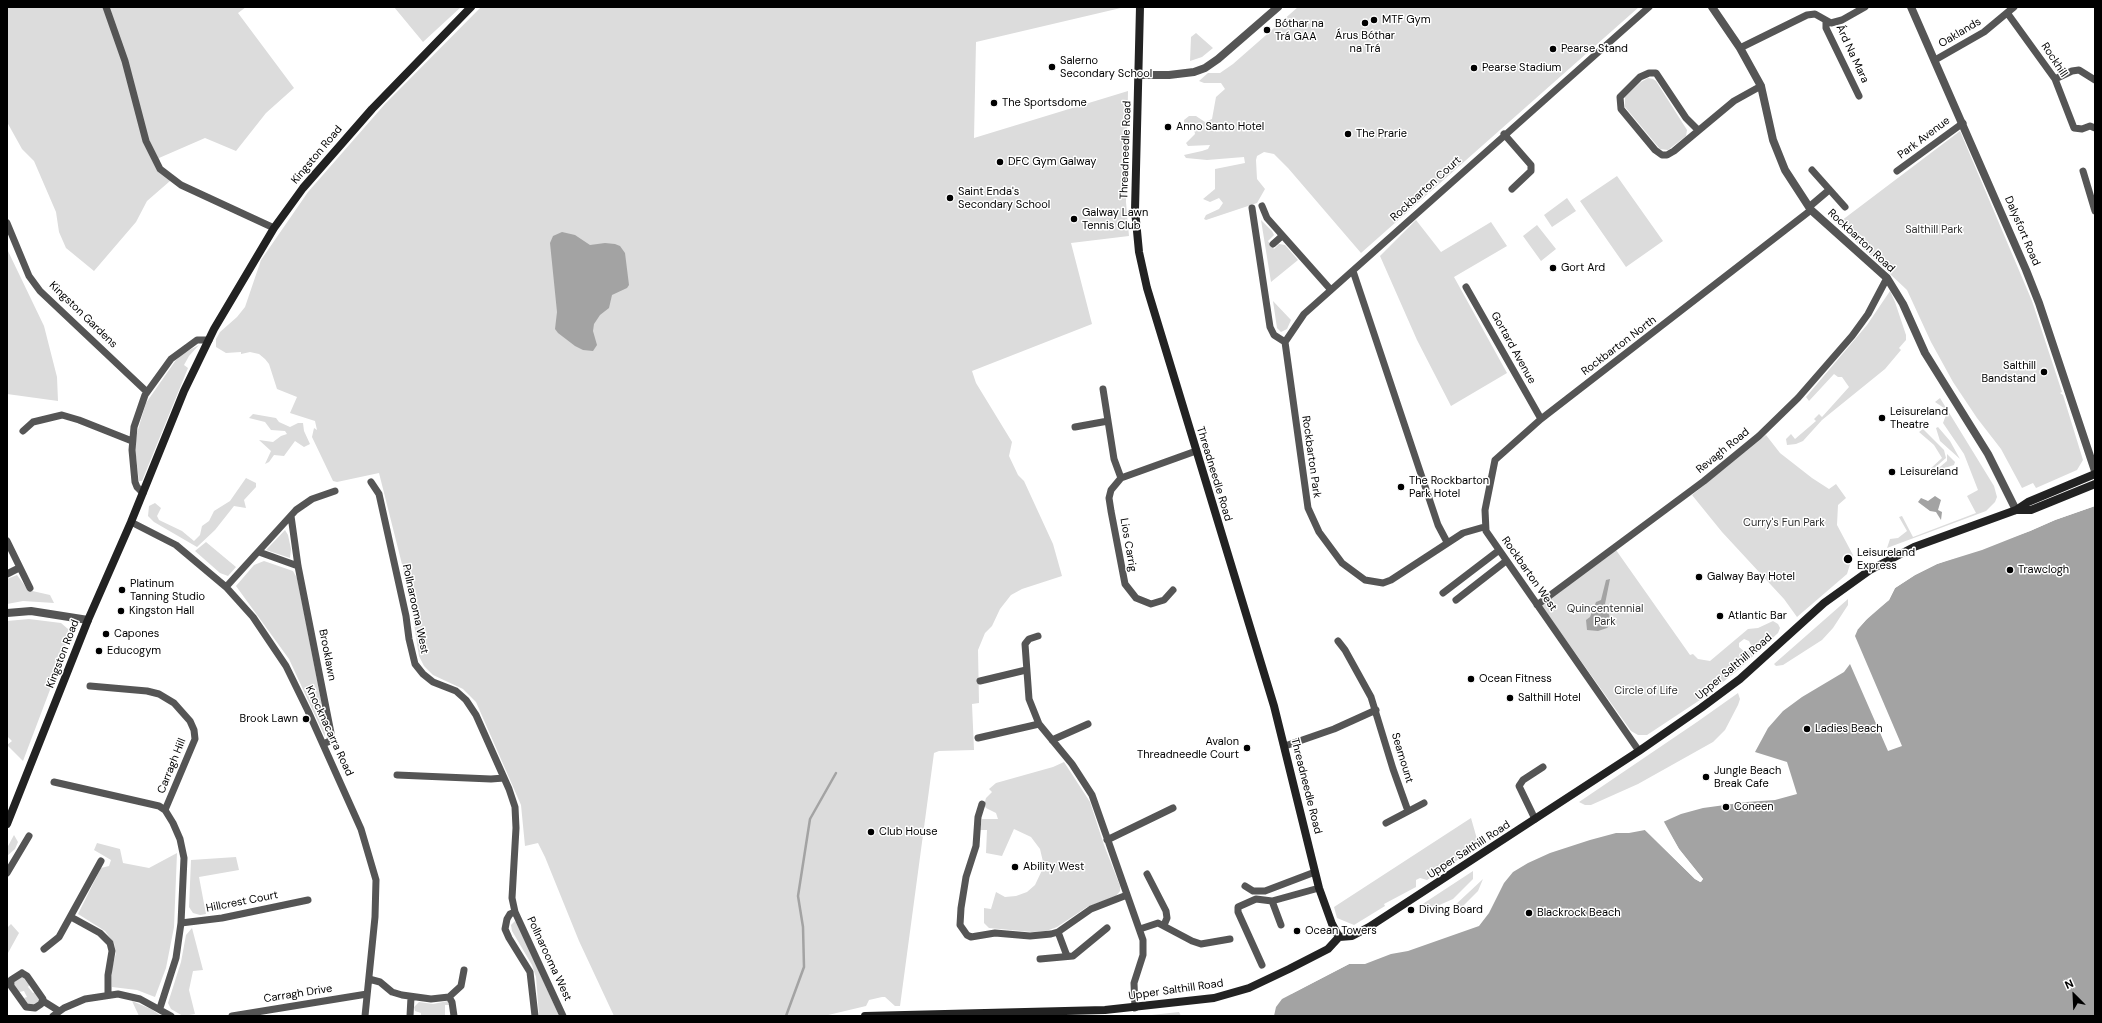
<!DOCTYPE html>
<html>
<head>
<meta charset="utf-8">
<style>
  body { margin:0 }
  #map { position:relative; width:2102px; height:1023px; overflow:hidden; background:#fff; font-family:"DM Sans",sans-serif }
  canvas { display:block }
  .frame { position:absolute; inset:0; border:8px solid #000; pointer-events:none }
  .north { position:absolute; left:2054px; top:975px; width:40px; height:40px; -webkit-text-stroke:3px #fff; paint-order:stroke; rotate:336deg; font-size:11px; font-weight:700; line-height:16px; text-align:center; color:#000 }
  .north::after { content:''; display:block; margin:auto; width:14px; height:18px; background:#000; clip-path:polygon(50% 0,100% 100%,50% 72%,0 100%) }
</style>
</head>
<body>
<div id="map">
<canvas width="2102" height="1023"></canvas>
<div class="frame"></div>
<div class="north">N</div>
</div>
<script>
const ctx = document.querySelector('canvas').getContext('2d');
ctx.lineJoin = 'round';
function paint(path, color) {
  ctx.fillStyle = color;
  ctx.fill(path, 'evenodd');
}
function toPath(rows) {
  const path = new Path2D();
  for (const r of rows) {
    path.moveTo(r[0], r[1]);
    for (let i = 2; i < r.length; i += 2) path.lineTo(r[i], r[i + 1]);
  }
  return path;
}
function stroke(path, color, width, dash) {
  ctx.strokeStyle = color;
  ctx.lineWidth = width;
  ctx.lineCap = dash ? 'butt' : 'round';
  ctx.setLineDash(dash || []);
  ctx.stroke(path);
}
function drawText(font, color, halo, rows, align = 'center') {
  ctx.font = font + ' "DM Sans",sans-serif';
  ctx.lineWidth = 3;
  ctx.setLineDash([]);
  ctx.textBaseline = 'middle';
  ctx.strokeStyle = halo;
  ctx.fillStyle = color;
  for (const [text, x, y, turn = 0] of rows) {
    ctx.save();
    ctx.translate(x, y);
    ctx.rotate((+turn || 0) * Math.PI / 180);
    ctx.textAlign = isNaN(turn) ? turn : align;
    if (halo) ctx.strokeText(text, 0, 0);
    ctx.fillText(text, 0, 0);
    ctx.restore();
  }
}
paint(toPath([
  [7,7,246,7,238,13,294,88,266,113,236,151,205,138,159,158,161,168,168,174,170,181,147,201,136,222,94,271,66,248,59,232,56,212,34,161,22,149,7,122],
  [394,7,461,7,423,42],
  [481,7,1125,7,976,42,974,138,1128,91,1126,202,1129,236,1071,243,1092,324,972,371,976,383,1012,442,1009,456,1018,475,1024,481,1053,544,1062,576,1022,589,1011,595,1000,609,992,626,985,633,978,650,979,703,972,704,974,750,939,751,934,753,900,1006,895,1006,885,997,882,997,869,1000,866,1006,824,1016,614,1016,579,941,545,857,538,843,525,846,521,805,476,702,463,689,433,675,424,666,419,656,409,592,379,473,337,482,333,481,312,437,314,428,317,430,315,421,290,413,297,397,277,389,269,364,265,359,259,354,250,352,241,354,241,352,226,353,216,347,216,339,220,332,237,317,245,307,261,260,308,192,385,104],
  [1298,7,1639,7,1361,253,1288,168,1274,154,1264,152,1257,156,1256,160,1257,179,1265,189,1257,203,1206,220,1204,219,1206,215,1219,209,1223,203,1219,198,1210,202,1203,199,1215,189,1215,169,1245,163,1244,157,1207,160,1186,158,1184,155,1202,151,1208,149,1210,145,1188,146,1186,143,1195,134,1194,129,1184,126,1184,120,1189,116,1196,116,1205,122,1212,119,1216,97,1225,89,1221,83,1204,83,1199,81,1208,73,1220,73,1233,64],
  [1196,33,1213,48,1202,57,1190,61,1191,37],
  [1648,78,1653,79,1656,81,1687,130,1686,136,1668,150,1660,149,1625,107,1625,97,1641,82],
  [1960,131,2032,301,2062,392,2060,393,2063,395,2083,460,2077,470,2036,488,2033,483,2022,488,2001,449,1977,418,1953,382,1931,342,1907,290,1837,224],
  [1617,176,1663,241,1626,267,1580,201],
  [1567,198,1576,211,1552,227,1544,215],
  [1261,220,1272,231,1274,235,1268,241,1274,249,1279,244,1285,245,1298,260,1271,282],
  [1416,220,1441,252,1491,222,1507,246,1454,277,1507,373,1451,406,1417,340,1380,256],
  [1537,225,1556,249,1541,261,1523,236],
  [7,249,44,326,57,377,58,401,7,394],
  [1890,291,1895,302,1906,335,1906,340,1899,348,1901,350,1885,369,1822,420,1803,441,1796,444,1787,445,1786,439,1791,434,1795,439,1816,421,1814,419,1819,414,1822,417,1849,387,1842,377,1838,377,1834,374,1809,401,1806,397,1867,325],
  [1273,301,1291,320,1287,329,1281,332,1277,328],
  [199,345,189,356,184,365,188,368,142,481,139,481,135,448,137,433,146,403,176,360,182,354],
  [1940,398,1994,486,1997,497,1995,502,1986,511,1887,548,1890,539,1898,538,1907,531,1899,517,1902,516,1913,537,1976,513,1967,496,1978,490,1964,454,1943,423,1946,415,1944,408,1935,402],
  [253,414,276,418,279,422,290,427,298,423,303,423,304,431,310,444,304,447,295,441,284,456,274,455,269,462,265,464,271,451,259,440,273,442,281,436,287,434,285,431,271,430,265,422,249,418],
  [1938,427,1950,441,1960,459,1940,441,1936,428],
  [1923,429,1944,450,1946,458,1932,470,1930,469,1942,458,1934,445,1919,432],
  [1766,435,1780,453,1812,478,1829,489,1836,484,1846,498,1838,505,1837,525,1853,555,1847,574,1797,617,1784,599,1722,532,1692,495],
  [1947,454,1955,462,1954,465,1935,471,1947,461],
  [246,478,256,483,256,487,244,500,246,508,234,506,215,530,197,547,154,522,148,516,149,506,155,503,161,508,157,516,159,520,182,531,194,541,200,535,202,526,209,521,214,511,230,501],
  [285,530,288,535,291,549,290,558,266,550],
  [206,542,236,567,228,576,220,573,195,551],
  [1616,550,1690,655,1693,654,1698,659,1710,661,1748,629,1758,628,1773,621,1778,624,1780,628,1778,633,1738,670,1713,690,1707,692,1706,696,1647,735,1638,735,1631,731,1541,605],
  [1744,639,1749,641,1751,645,1749,650,1745,652,1739,647,1739,643],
  [264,561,293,571,297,578,324,715,325,737,289,659,236,586,254,565],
  [17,575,28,590,50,595,54,603,23,601,7,604,7,579],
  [1848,599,1848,605,1833,628,1822,640,1783,665,1776,666,1774,664],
  [29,619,61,623,68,629,69,634,59,666,23,761,7,745,12,741,7,736,7,621],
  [1738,693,1740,699,1738,705,1725,730,1713,742,1638,784,1591,805,1585,805,1579,802,1697,722],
  [1064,762,1090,802,1104,845,1120,886,1120,891,1116,896,1087,907,1057,927,1046,931,1032,932,989,928,984,923,984,908,991,909,996,892,1005,897,1016,896,1027,892,1035,885,1044,866,1040,849,1031,837,1014,829,1002,856,986,853,987,830,980,830,982,819,998,819,996,813,986,808,984,805,986,798,992,792,989,789,996,783,1053,767],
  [1471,818,1479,846,1427,880,1420,878,1416,880,1416,887,1384,904,1385,906,1354,925,1337,918,1334,907],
  [14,835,18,842,15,849,7,856,7,848],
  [97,843,120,849,123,863,149,868,177,853,174,927,166,968,155,997,137,990,112,987,112,968,116,953,114,943,105,931,78,914,101,868,109,866,111,860,94,850],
  [236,857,239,870,199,877,206,914,200,915,193,913,189,907,191,860],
  [1473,871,1473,879,1453,899,1426,911,1423,911,1418,907],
  [1483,879,1478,891,1457,912,1453,907],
  [515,921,517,923,559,1016,539,1016,536,977,532,965,512,931,511,925],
  [11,924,19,933,8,953,7,928],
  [192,928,203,970,193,971,189,990,195,1014,183,1016,171,1009,168,1003,181,962,186,935],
  [23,976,30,984,28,987,33,993,36,991,41,1000,34,1005,29,1005,24,998,27,997,24,991,19,992,15,986,15,981],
  [132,1001,151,1009,161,1016,139,1016],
  [448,1001,450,1005,445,1005,445,1016,421,1016,421,1013,415,1011,414,1007,419,1002,433,1004],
  [1179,1012,1181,1016,1142,1016]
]), '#dcdcdc');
paint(toPath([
  [562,232,575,235,590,245,605,243,615,244,620,246,625,253,629,285,627,288,612,295,609,308,600,315,594,324,593,331,597,345,593,351,583,350,575,346,558,333,555,329,557,312,550,243,553,236],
  [1935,496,1941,500,1938,510,1942,512,1941,520,1936,512,1930,511,1918,502,1921,498,1928,501],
  [2095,506,2095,1016,1274,1016,1276,1007,1282,999,1349,964,1365,964,1391,954,1408,951,1479,926,1489,913,1504,883,1513,872,1528,863,1550,853,1590,840,1616,833,1629,833,1645,830,1695,879,1701,882,1703,879,1679,849,1663,822,1681,814,1703,808,1747,802,1775,800,1797,794,1787,762,1755,752,1768,728,1783,711,1802,697,1844,672,1850,664,1888,751,1902,746,1855,636,1858,629,1866,620,1889,600,1895,588,1915,575,1937,564,1982,550,2030,531,2055,520],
  [1610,579,1605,604,1612,623,1607,628,1598,631,1587,630,1586,620,1590,617,1596,602,1601,600,1606,580]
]), '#a3a3a3');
paint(toPath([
  [2095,504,2095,506,2055,520,2030,531,1937,564,1915,575,1895,588,1889,600,1873,612,1858,629,1857,627,1872,611,1887,598,1893,586,1914,573,1936,563,1981,548,2030,530,2054,518],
  [1663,820,1679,849,1703,879,1700,882,1695,879,1643,828,1646,829,1700,879,1677,850,1662,822],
  [1348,962,1353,962,1291,994,1290,992]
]), '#fff');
stroke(toPath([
  [786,1016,804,967,803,927,798,896,810,819,836,773]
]), '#a3a3a3', 2.5);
stroke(toPath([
  [106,7,125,61,146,141,160,169,181,185,274,228],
  [2008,14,2055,79,2074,128,2082,129,2090,126,2095,128],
  [1826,22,1826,28,1859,96],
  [1740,48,1807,15,1815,14,1831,23,1842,20,1865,7],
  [1935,60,1984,32,2014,7],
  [2055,79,2072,71,2079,70,2095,80],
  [1698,130,1686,118,1656,73,1649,73,1640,77,1620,97,1621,109,1655,150,1662,155,1667,155,1674,151,1734,101,1761,86],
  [1504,134,1531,165,1531,171,1512,189],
  [1812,170,1845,207],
  [1897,171,1963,123],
  [2083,171,2095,211],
  [1262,206,1267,218,1331,290],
  [1809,207,1829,190],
  [1252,208,1270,327,1274,335,1285,342],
  [7,223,29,276,40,291,147,392],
  [1273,244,1282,236],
  [1353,271,1438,525,1447,542],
  [1466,287,1541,419],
  [1103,389,1114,459,1121,478],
  [1075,427,1108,421],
  [23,431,33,422,62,415,79,420,132,441],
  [371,482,379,494,406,616,409,639,415,664,423,674,433,682,456,691,466,700,476,715,509,789,515,807,516,828,512,898,515,912,563,1016],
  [143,493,137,487,135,482,132,450,134,427,145,395,171,359,197,340,209,340],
  [291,516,298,566,331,733,330,741,323,744],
  [131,522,176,545,226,587,253,617,286,666,308,711,361,829,376,880,375,917,365,1016],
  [1484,527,1463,533,1391,580,1383,583,1365,580,1342,563,1319,532,1308,508,1285,342,1304,314,1649,7],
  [7,541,30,588],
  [259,552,298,566],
  [7,574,19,568],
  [226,587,296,510,312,499,335,491],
  [1173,590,1164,600,1151,604,1136,598,1125,584,1111,511,1109,498,1111,490,1121,478,1196,451],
  [1443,593,1498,551],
  [1456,600,1506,561],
  [1537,605,1704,481,1759,436,1798,398,1852,336,1868,314,1887,278],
  [1038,636,1029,639,1025,644,1029,699,1039,724,1072,764,1092,795,1143,940,1143,955,1134,983,1135,1008],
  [1338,641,1345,650,1371,697,1393,769,1408,811],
  [980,681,1026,670],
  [90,686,147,691,159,694,174,703,190,721,194,730,195,739,165,810],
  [978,738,1039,724],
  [1052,740,1088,724],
  [1285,746,1334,729,1376,710],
  [1639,751,1486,531,1485,510,1495,460,1541,419,1811,210],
  [397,775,491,779,504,778],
  [54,782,159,806,165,810,173,823,180,839,184,858,181,923,176,958,160,1008],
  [982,804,978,817,976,846,966,877,961,908,960,925,967,935,971,937,995,933,1030,936,1051,934,1058,932,1091,909,1127,895],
  [1535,819,1519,786,1523,780,1543,767],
  [1386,823,1424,803],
  [1107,840,1173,808],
  [7,873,29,836],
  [1147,874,1166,911,1167,918,1164,925],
  [1245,886,1253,891,1265,891,1315,872],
  [515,912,510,914,507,919,505,929,509,938,530,972,535,1016],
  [71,917,100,933,110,943,112,951,108,975,108,995],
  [181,923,222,918,308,900],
  [1281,925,1272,901,1319,888],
  [1140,929,1158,923,1192,941,1201,944,1230,939],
  [1058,932,1067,956],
  [44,949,59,937,101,861],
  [1040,959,1073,956,1107,928],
  [1262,965,1238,912,1238,907,1256,899,1272,901],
  [22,973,27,976,43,999,41,1004,35,1008,26,1007,11,986,11,980,22,973],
  [369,979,380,982,392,992,402,995,431,999,449,997,452,1002,454,1016],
  [449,997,461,986,464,970],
  [43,1001,59,1011],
  [53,1016,64,1008,85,999,118,994,140,999,171,1016],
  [232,1016,367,994],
  [410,1016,411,997]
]), '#555', 7);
stroke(toPath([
  [1712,7,1740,48,1761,86,1773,140,1785,170,1811,210,1887,278,1903,304,1925,353,1988,454,2016,510],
  [1911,7,2026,270,2039,303,2095,471],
  [1140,75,1169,75,1194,72,1205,68,1218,59,1278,7],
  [7,613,31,611,88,620]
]), '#555', 8);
stroke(toPath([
  [1140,7,1135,210,1139,252,1147,288,1274,706,1319,888,1332,924,1339,937],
  [2017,510,2031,510,2095,484],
  [7,824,88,620,131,522,184,391,214,329,274,228,303,188,372,109,471,7],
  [1339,937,1352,936,1369,927,1639,751,1701,708,1740,679,1824,603,1870,570,1914,547,2016,510,2028,502,2095,474],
  [865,1016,1105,1010,1214,998,1249,988,1289,969,1328,949,1339,937]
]), '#222', 8);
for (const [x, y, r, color] of [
  [1374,20,4,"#000"],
  [1365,23,4,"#000"],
  [1267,30,4,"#000"],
  [1553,49,4,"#000"],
  [1052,67,4,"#000"],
  [1474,68,4,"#000"],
  [994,103,4,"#000"],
  [1168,127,4,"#000"],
  [1348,134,4,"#000"],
  [1000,162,4,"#000"],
  [950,198,4,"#000"],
  [1074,219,4,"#000"],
  [1553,268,4,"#000"],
  [2044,372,4,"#000"],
  [1882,418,4,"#000"],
  [1892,472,4,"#000"],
  [1401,487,4,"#000"],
  [1848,559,5,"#000"],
  [2010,570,4,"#000"],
  [1699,577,4,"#000"],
  [122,590,4,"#000"],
  [121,611,4,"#000"],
  [1720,616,4,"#000"],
  [106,634,4,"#000"],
  [99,651,4,"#000"],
  [1471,679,4,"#000"],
  [1510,698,4,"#000"],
  [306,719,4,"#000"],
  [1807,729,4,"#000"],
  [1247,748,4,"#000"],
  [1706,777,4,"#000"],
  [1726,807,4,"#000"],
  [871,832,4,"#000"],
  [1015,867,4,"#000"],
  [1411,910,4,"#000"],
  [1529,913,4,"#000"],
  [1297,931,4,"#000"]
]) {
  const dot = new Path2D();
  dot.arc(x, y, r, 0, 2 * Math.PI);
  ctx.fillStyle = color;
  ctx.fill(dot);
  stroke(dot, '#fff', 1.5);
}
drawText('11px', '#000', '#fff', [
  ["MTF Gym",1382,20],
  ["Bóthar na",1275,24],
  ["Trá GAA",1275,37],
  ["Árus Bóthar",1365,36,"center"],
  ["na Trá",1365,49,"center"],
  ["Pearse Stand",1561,49],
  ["Salerno",1060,61],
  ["Secondary School",1060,74],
  ["Pearse Stadium",1482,68],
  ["The Sportsdome",1002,103],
  ["Anno Santo Hotel",1176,127],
  ["The Prarie",1356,134],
  ["DFC Gym Galway",1008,162],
  ["Saint Enda's",958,192],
  ["Secondary School",958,205],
  ["Galway Lawn",1082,213],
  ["Tennis Club",1082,226],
  ["Gort Ard",1561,268],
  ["Salthill",2036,366,"right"],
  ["Bandstand",2036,379,"right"],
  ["Leisureland",1890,412],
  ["Theatre",1890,425],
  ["Leisureland",1900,472],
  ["The Rockbarton",1409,481],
  ["Park Hotel",1409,494],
  ["Leisureland",1857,553],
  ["Express",1857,566],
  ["Trawclogh",2018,570],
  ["Galway Bay Hotel",1707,577],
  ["Platinum",130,584],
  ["Tanning Studio",130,597],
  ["Kingston Hall",129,611],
  ["Atlantic Bar",1728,616],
  ["Capones",114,634],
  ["Educogym",107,651],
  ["Ocean Fitness",1479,679],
  ["Salthill Hotel",1518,698],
  ["Brook Lawn",298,719,"right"],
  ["Ladies Beach",1815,729],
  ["Avalon",1239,742,"right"],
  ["Threadneedle Court",1239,755,"right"],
  ["Jungle Beach",1714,771],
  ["Break Cafe",1714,784],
  ["Coneen",1734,807],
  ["Club House",879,832],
  ["Ability West",1023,867],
  ["Diving Board",1419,910],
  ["Blackrock Beach",1537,913],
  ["Ocean Towers",1305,931]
], 'left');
drawText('11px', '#000', '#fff', [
  ["Oaklands",1960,33,-31],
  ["Árd Na Mara",1852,54,65],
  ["Rockhill",2054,60,57],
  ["Park Avenue",1924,138,-37],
  ["Threadneedle Road",1126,150,-88],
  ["Kingston Road",317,155,-50],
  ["Rockbarton Court",1426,189,-42],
  ["Dalysfort Road",2022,231,67],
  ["Rockbarton Road",1861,241,43],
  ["Kingston Gardens",83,315,44],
  ["Rockbarton North",1619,346,-37],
  ["Gortard Avenue",1513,348,61],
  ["Revagh Road",1723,451,-39],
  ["Rockbarton Park",1311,457,82],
  ["Threadneedle Road",1214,474,73],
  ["Lios Carrig",1128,545,80],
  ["Rockbarton West",1529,574,55],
  ["Pollnarooma West",415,609,78],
  ["Kingston Road",63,654,-69],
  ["Brooklawn",327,655,79],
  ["Upper Salthill Road",1734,667,-40],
  ["Knocknacarra Road",329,731,65],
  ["Seamount",1402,758,73],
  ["Carragh Hill",172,766,-68],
  ["Threadneedle Road",1306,786,76],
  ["Upper Salthill Road",1469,850,-33],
  ["Hillcrest Court",242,902,-11],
  ["Pollnarooma West",549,959,65],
  ["Upper Salthill Road",1176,990,-8],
  ["Carragh Drive",298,994,-9]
]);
drawText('11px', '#333', '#fff', [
  ["Salthill Park",1934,230],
  ["Curry's Fun Park",1784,523],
  ["Quincentennial",1605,609],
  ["Park",1605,622],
  ["Circle of Life",1646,691]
]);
</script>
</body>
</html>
